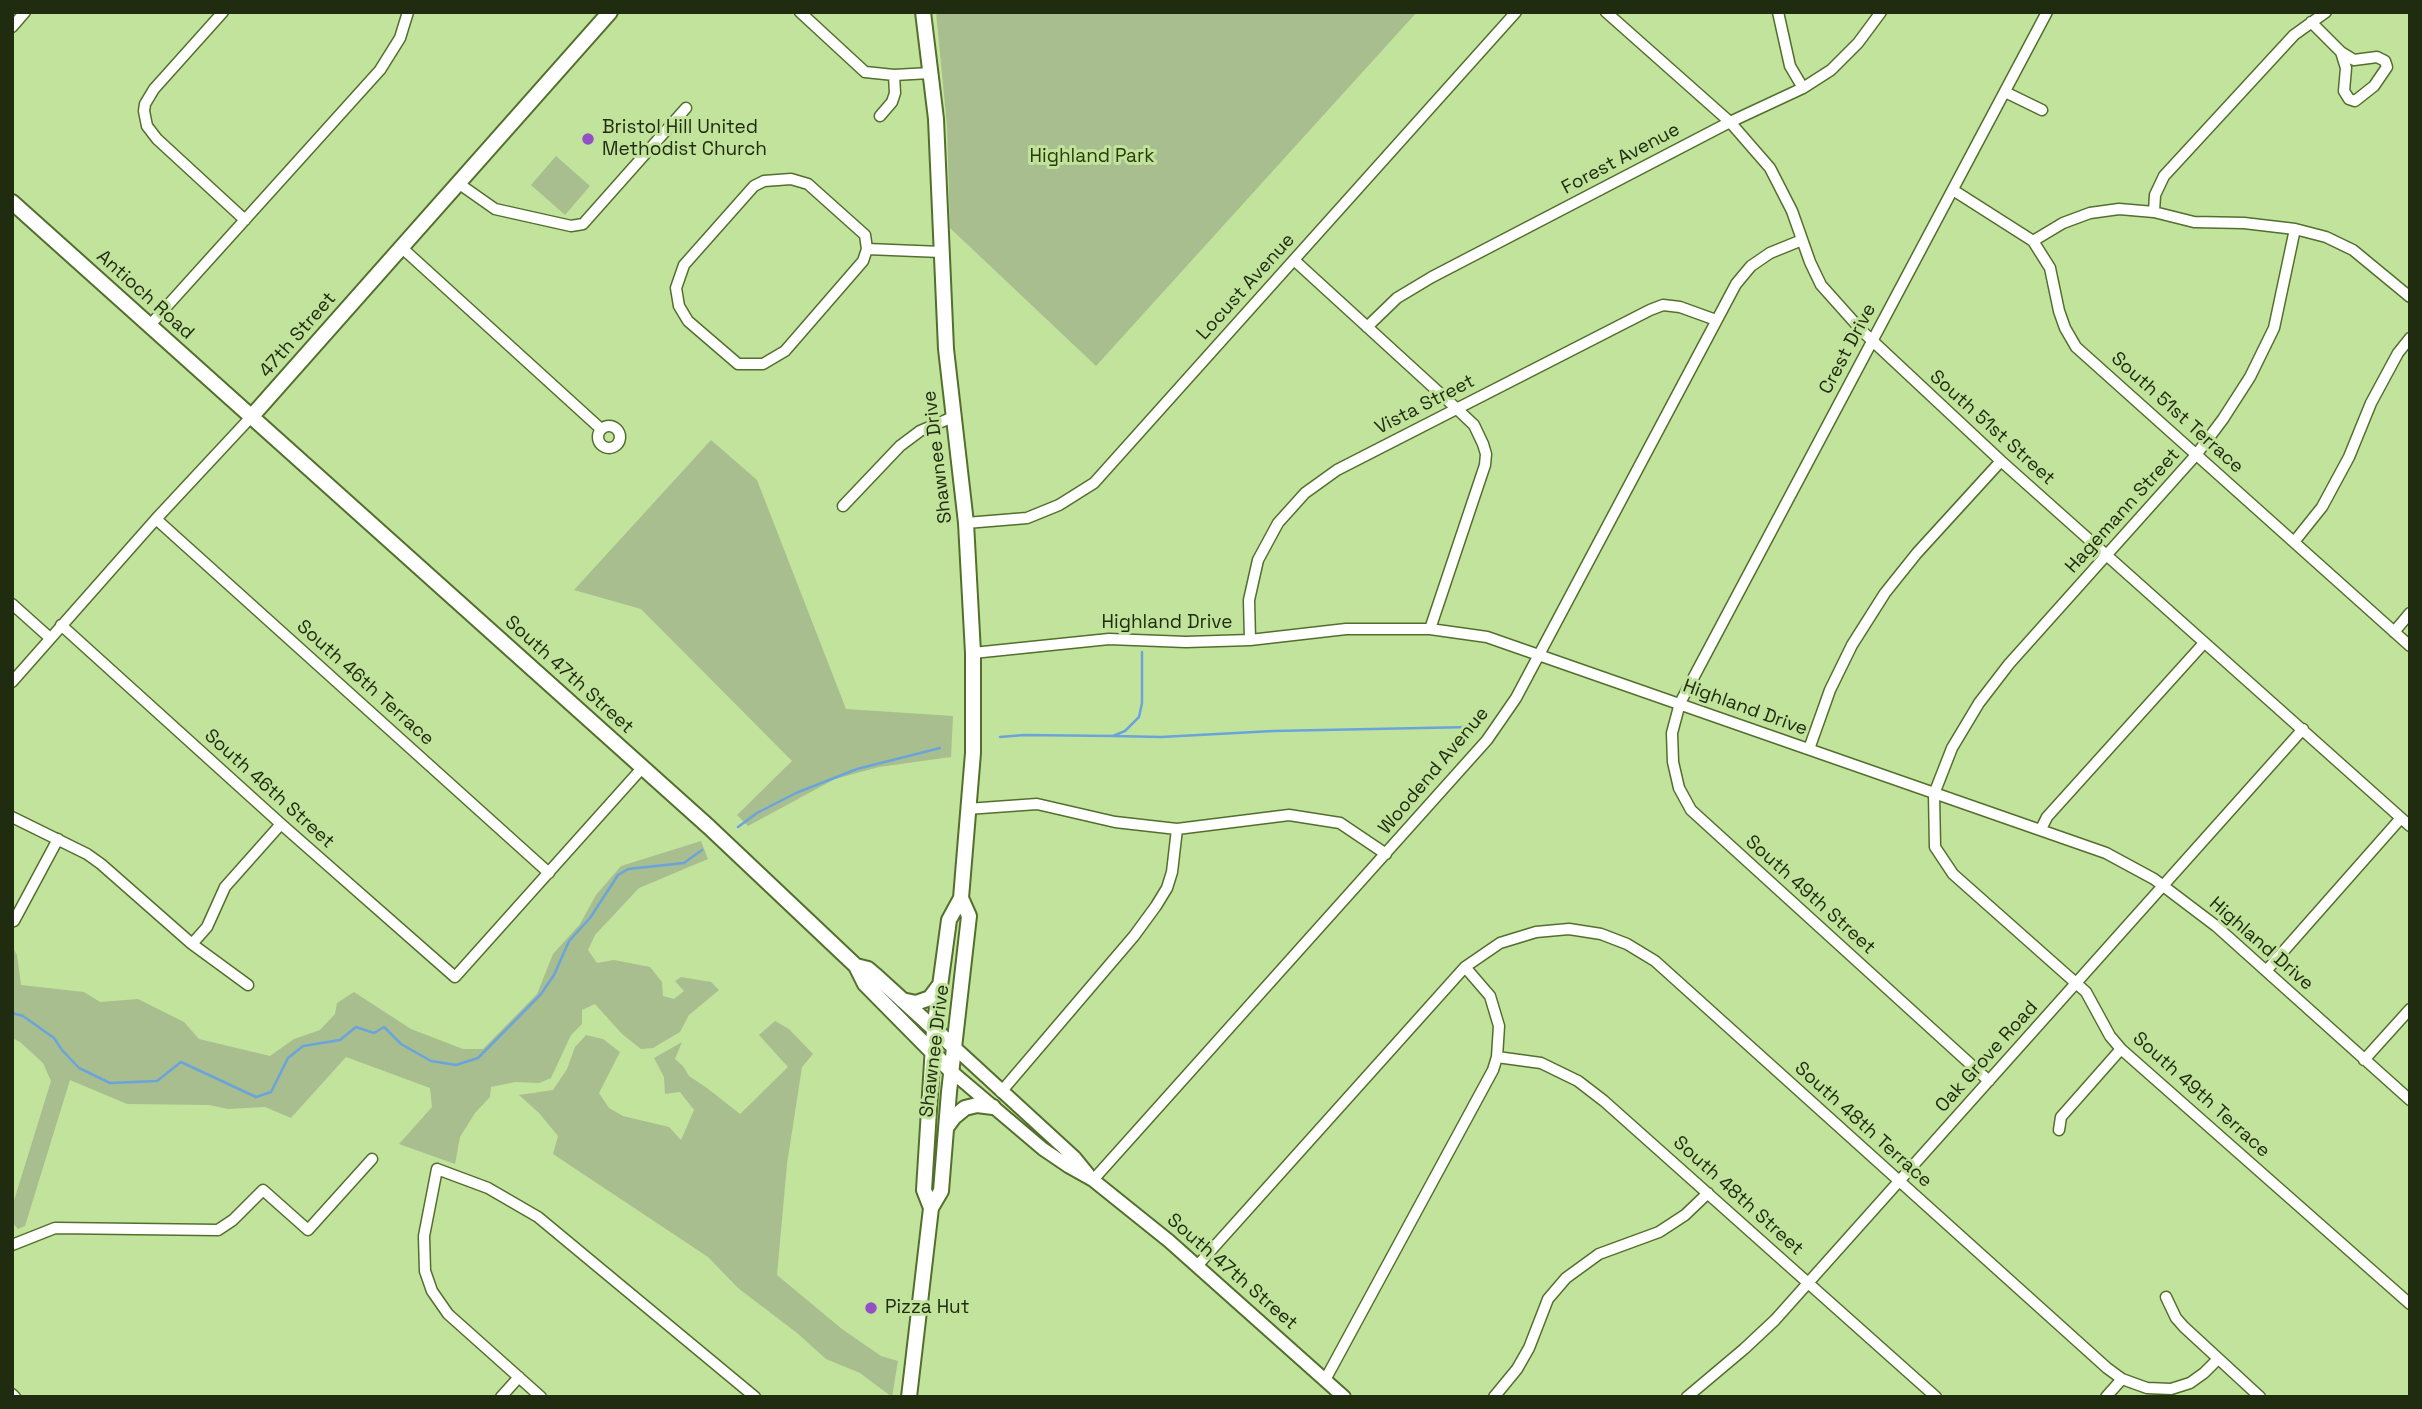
<!DOCTYPE html>
<html>
<head>
<meta charset="utf-8">
<style>
  body { margin:0 }
  #map { position:relative; width:2422px; height:1409px; overflow:hidden; background:#c2e39c; font-family:"Space Grotesk",sans-serif }
  canvas { display:block }
  .frame { position:absolute; inset:0; border:14px solid #202c10; pointer-events:none }
</style>
</head>
<body>
<div id="map">
<canvas width="2422" height="1409"></canvas>
<div class="frame"></div>
</div>
<script>
const ctx = document.querySelector('canvas').getContext('2d');
ctx.lineJoin = 'round';
function paint(path, color) {
  ctx.fillStyle = color;
  ctx.fill(path, 'evenodd');
}
function toPath(rows) {
  const path = new Path2D();
  for (const r of rows) {
    if (r.length === 3) {
      path.moveTo(r[0] + r[2], r[1]);
      path.arc(r[0], r[1], r[2], 0, 2 * Math.PI);
      continue;
    }
    path.moveTo(r[0], r[1]);
    for (let i = 2; i < r.length; i += 2) path.lineTo(r[i], r[i + 1]);
  }
  return path;
}
function stroke(path, color, width, dash) {
  ctx.strokeStyle = color;
  ctx.lineWidth = width;
  ctx.lineCap = dash ? 'butt' : 'round';
  ctx.setLineDash(dash || []);
  ctx.stroke(path);
}
function drawText(font, color, halo, rows, align = 'center') {
  ctx.font = font + ' "Space Grotesk",sans-serif';
  ctx.lineWidth = 6;
  ctx.setLineDash([]);
  ctx.textBaseline = 'middle';
  ctx.strokeStyle = halo;
  ctx.fillStyle = color;
  for (const [text, x, y, turn = 0] of rows) {
    ctx.save();
    ctx.translate(x, y);
    ctx.rotate((+turn || 0) * Math.PI / 180);
    ctx.textAlign = isNaN(turn) ? turn : align;
    if (halo) ctx.strokeText(text, 0, 0);
    ctx.fillText(text, 0, 0);
    ctx.restore();
  }
}
paint(toPath([
  [936,12,1417,12,1096,366,950,228,947,126],
  [556,156,590,186,565,215,531,185],
  [711,440,757,480,846,709,953,716,951,757,879,767,835,779,748,826,737,815,792,761,641,609,574,590],
  [701,841,708,859,639,888,595,935,588,950,597,963,614,960,650,967,662,982,663,996,674,999,684,991,675,981,681,977,711,982,719,990,689,1015,680,1032,653,1048,641,1049,622,1034,595,1004,582,1010,582,1024,571,1035,551,1078,539,1083,515,1082,491,1087,490,1097,475,1113,460,1137,455,1164,399,1144,432,1107,430,1088,346,1057,291,1118,265,1107,228,1109,209,1105,127,1104,70,1080,25,1226,18,1229,12,1222,12,1207,51,1081,43,1063,20,1042,12,1038,12,946,17,955,21,985,84,992,100,1002,138,999,184,1022,199,1039,270,1056,294,1039,320,1030,335,1014,337,1003,354,992,411,1029,463,1049,483,1049,537,994,553,954,580,924,596,895,621,866],
  [775,1021,789,1029,813,1054,802,1067,787,1164,777,1275,842,1329,881,1356,898,1361,892,1397,860,1373,826,1359,797,1333,738,1288,708,1257,553,1154,558,1136,539,1113,519,1095,553,1090,567,1069,575,1047,586,1035,603,1039,620,1052,599,1093,609,1108,623,1116,669,1127,681,1140,694,1110,680,1092,665,1094,664,1077,654,1058,682,1042,675,1059,683,1066,689,1076,707,1088,740,1114,788,1067,759,1035]
]), '#a8be8f');
stroke(toPath([
  [1113,736,1161,737,1273,731,1471,727],
  [1000,737,1024,735,1113,736,1125,731,1139,717,1142,703,1142,652],
  [738,827,757,813,796,793,857,769,940,748],
  [12,1013,23,1016,54,1038,62,1050,79,1068,110,1083,157,1081,181,1062,256,1097,271,1092,288,1058,303,1046,340,1040,356,1027,374,1033,384,1027,401,1044,431,1061,456,1065,478,1058,541,994,554,975,569,941,590,918,618,875,628,869,684,863,702,850]
]), '#6ba4db', 2.5);
const minor = toPath([
  [223,12,154,89,145,104,144,111,147,126,157,139,245,220],
  [800,12,865,72,894,75,930,73],
  [1606,12,1730,122,1770,168,1792,211,1810,262,1821,285,1863,332,2001,461,2410,826],
  [1778,12,1790,66,1803,88],
  [2311,22,2341,52],
  [12,27,25,12],
  [2341,52,2354,60,2377,57,2385,61,2387,67,2374,86,2355,101,2349,99,2344,91,2346,68,2341,52],
  [2005,92,2042,110],
  [880,116,892,102,895,93,894,75],
  [458,183,495,209,571,226,583,224,686,108],
  [1953,190,2033,241,2050,268,2059,311,2065,328,2076,347,2410,646],
  [2154,212,2155,195,2164,176,2294,35,2326,12],
  [2295,229,2274,328,2250,377,2223,419,2196,455,2009,664,1979,703,1952,748,1934,794,1935,847,1953,874,2086,992,2110,1036,2121,1049,2410,1304],
  [2033,241,2063,223,2090,213,2119,209,2154,212,2194,222,2244,223,2295,229,2326,237,2353,250,2410,297],
  [401,247,601,429],
  [867,249,863,261,785,351,763,364,738,364,688,321,679,306,676,288,684,265,754,186,764,181,791,179,808,184,865,235,867,249,941,252],
  [1294,260,1456,408,1474,425,1483,444,1486,454,1485,465,1430,629],
  [150,325,380,70,400,38,408,12],
  [1367,327,1397,298,1432,277,1730,122,1803,88,1831,70,1858,43,1881,12],
  [609,437,11],
  [843,506,900,446,920,431,953,417],
  [156,519,549,873],
  [966,523,1027,518,1059,505,1094,483,1516,12],
  [2294,542,2322,507,2349,457,2371,403,2398,353,2410,338],
  [12,604,50,638],
  [61,625,281,824,455,977,643,767],
  [2394,632,2410,613],
  [1250,640,1249,600,1258,560,1278,523,1305,493,1337,470,1650,310,1663,305,1680,307,1716,320],
  [973,653,1109,639,1186,642,1250,640,1346,629,1430,629,1487,637,2106,853,2154,879,2216,926,2410,1100],
  [12,682,156,519,252,416],
  [1809,749,1830,690,1852,645,1885,593,1917,553,2001,461],
  [967,809,1037,804,1115,822,1177,829,1289,815,1340,823,1386,854],
  [12,817,87,854,101,864,192,944,248,985],
  [2041,829,2047,817,2204,643],
  [14,921,58,839],
  [192,944,207,927,225,887,281,824],
  [2266,971,2401,818],
  [1497,1057,1541,1063,1578,1081,1604,1101,1936,1397],
  [2364,1060,2410,1009],
  [1989,1081,1691,810,1679,788,1673,762,1672,733,1680,703,2047,12],
  [1001,1092,1134,936,1156,906,1167,888,1172,872,1177,829],
  [2059,1130,2061,1117,2121,1049],
  [1093,1180,1487,740,1516,698,1736,284,1751,266,1770,253,1802,240],
  [12,1245,55,1228,218,1230,233,1220,263,1190,308,1230,372,1159],
  [1197,1266,1465,967,1500,943,1536,932,1569,929,1601,934,1627,944,1655,961,2107,1368,2122,1379,2147,1388,2171,1389,2190,1383,2204,1373,2218,1359],
  [2166,1297,2176,1318,2184,1327,2260,1397],
  [1325,1380,1493,1070,1497,1057,1499,1026,1490,996,1465,967],
  [12,1394,15,1397],
  [501,1397,519,1377],
  [541,1397,448,1314,432,1291,425,1271,424,1236,437,1169,488,1188,538,1217,755,1397],
  [1494,1397,1517,1369,1529,1348,1548,1299,1566,1278,1599,1254,1659,1232,1685,1215,1708,1193],
  [1687,1397,1744,1349,1775,1320,2303,729],
  [2106,1397,2122,1379]
]);
const tertiary = toPath([
  [954,1047,1075,1158,1088,1174],
  [951,1071,1043,1149,1068,1166,1093,1180,1169,1241,1344,1397]
]);
const secondary = toPath([
  [923,12,936,119,946,349,966,523,973,653,973,753,961,898,949,920,934,1030,924,1190,931,1208],
  [12,202,709,827,856,966,865,984,951,1071],
  [252,416,610,12],
  [856,966,868,969,875,975,954,1047],
  [902,1000,916,1003,930,998,939,986],
  [946,1128,954,1117,965,1108,977,1105,993,1107],
  [909,1397,931,1208,941,1191,949,1092,969,916,961,898]
]);
stroke(minor, '#536f2c', 13);
stroke(tertiary, '#536f2c', 16);
stroke(secondary, '#536f2c', 18);
stroke(minor, '#fff', 10);
stroke(tertiary, '#fff', 12);
stroke(secondary, '#fff', 14);
for (const [x, y, r, color] of [
  [588,139,7,"#934fc4"],
  [871,1308,7,"#934fc4"]
]) {
  const dot = new Path2D();
  dot.arc(x, y, r, 0, 2 * Math.PI);
  ctx.fillStyle = color;
  ctx.fill(dot);
  stroke(dot, '#c2e39c', 2.5);
}
drawText('19px', '#202c10', '#c2e39c', [
  ["Bristol Hill United",602,128],
  ["Methodist Church",602,150],
  ["Pizza Hut",885,1308]
], 'left');
drawText('19px', '#293c08', '#c2e39c', [
  ["Highland Park",1092,157]
]);
drawText('19px', '#202c10', '#c2e39c', [
  ["Forest Avenue",1621,159,-28],
  ["Locust Avenue",1246,287,-48],
  ["Antioch Road",145,295,42],
  ["47th Street",298,335,-49],
  ["Crest Drive",1848,349,-62],
  ["Vista Street",1425,405,-27],
  ["South 51st Terrace",2177,413,42],
  ["South 51st Street",1992,428,42],
  ["Shawnee Drive",938,457,-97],
  ["Hagemann Street",2123,511,-48],
  ["Highland Drive",1167,623],
  ["South 47th Street",569,675,42],
  ["South 46th Terrace",365,683,42],
  ["Highland Drive",1745,708,20],
  ["Woodend Avenue",1434,771,-50],
  ["South 46th Street",269,789,42],
  ["South 49th Street",1810,895,42],
  ["Highland Drive",2261,944,41],
  ["Shawnee Drive",935,1051,-83],
  ["Oak Grove Road",1987,1057,-48],
  ["South 49th Terrace",2201,1095,42],
  ["South 48th Terrace",1863,1125,42],
  ["South 48th Street",1738,1196,42],
  ["South 47th Street",1232,1272,41]
]);
</script>
</body>
</html>
